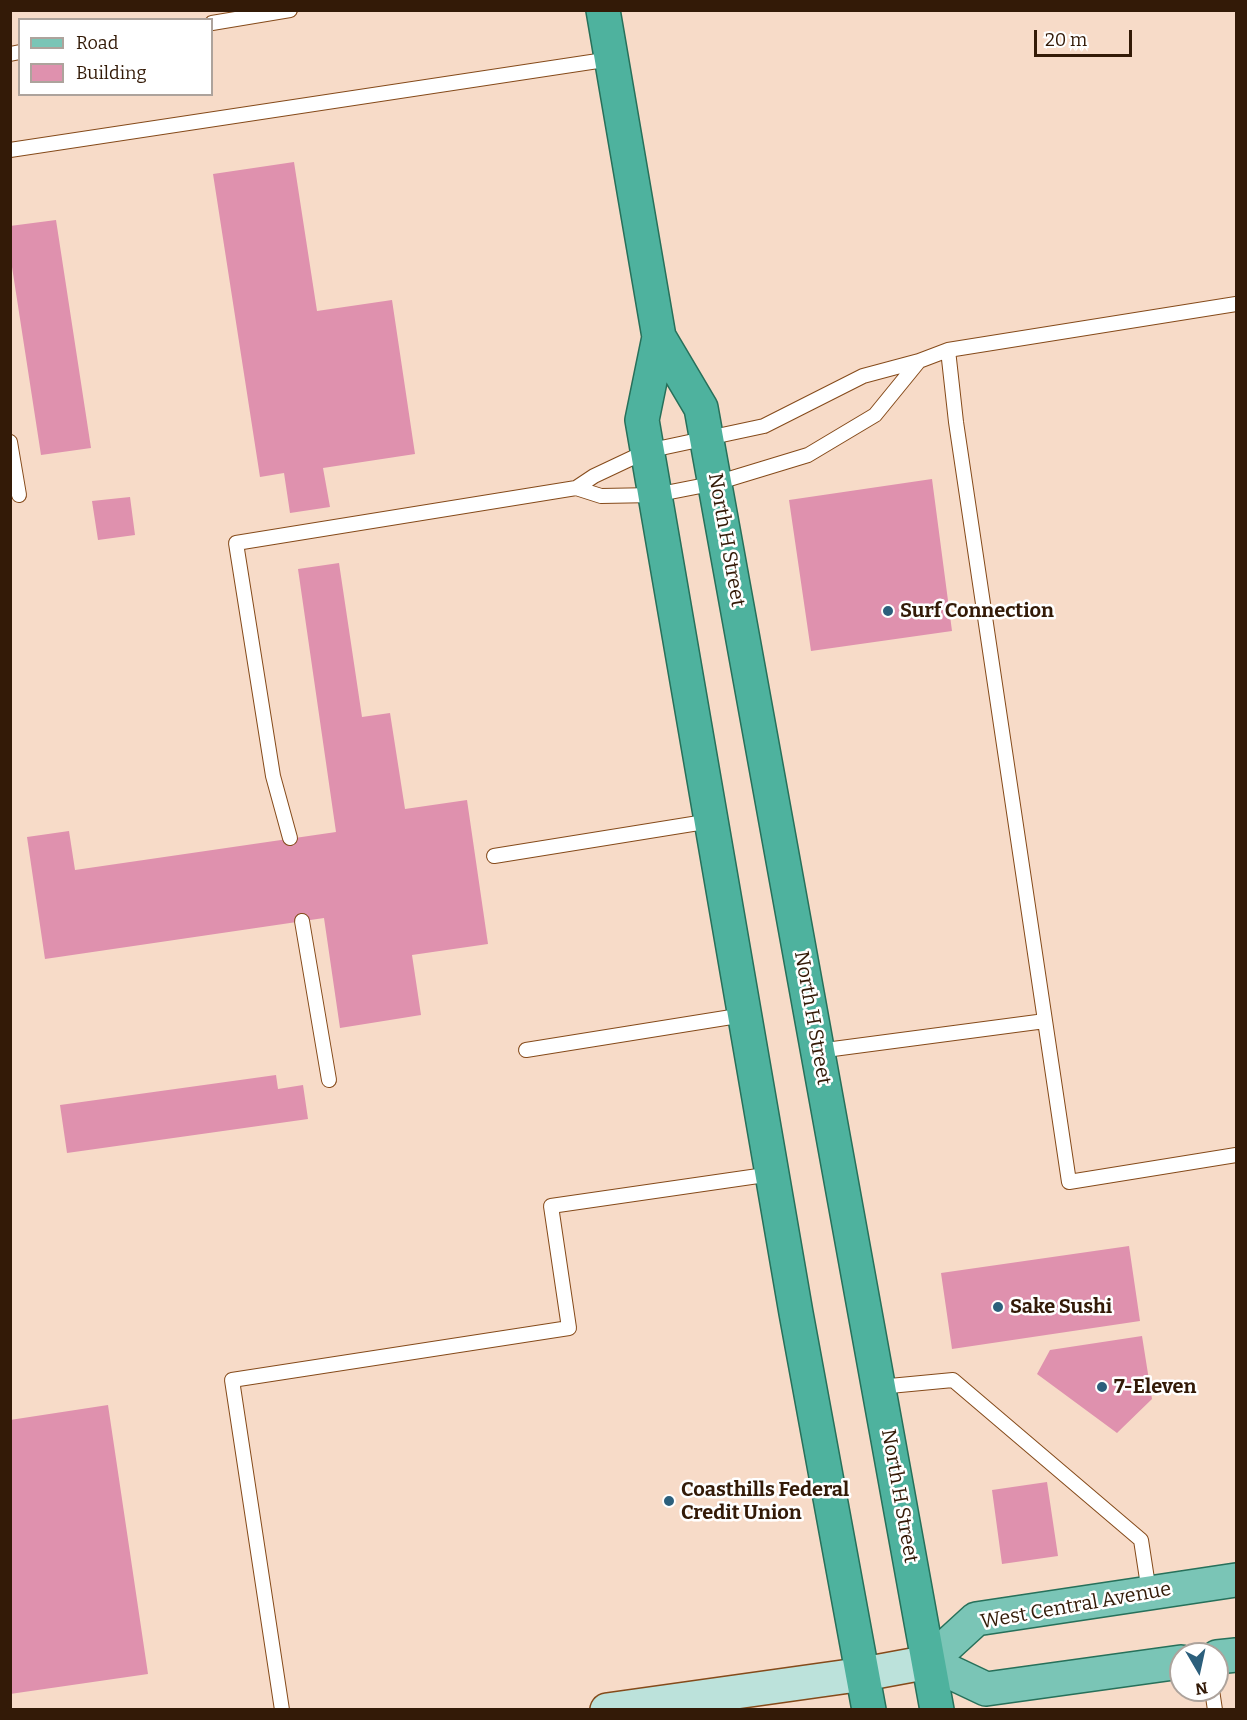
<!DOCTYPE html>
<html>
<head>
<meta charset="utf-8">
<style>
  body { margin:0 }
  #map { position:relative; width:1247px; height:1720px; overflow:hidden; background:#f7dbc8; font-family:Bitter,serif }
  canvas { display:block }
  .frame { position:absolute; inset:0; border:12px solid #331a07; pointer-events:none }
  .legend { position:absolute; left:18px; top:18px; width:195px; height:78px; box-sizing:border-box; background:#fff; border:2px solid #ada39c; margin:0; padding:8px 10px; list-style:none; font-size:18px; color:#331a07 }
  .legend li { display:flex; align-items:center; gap:12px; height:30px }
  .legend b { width:30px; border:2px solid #ada39c }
  .north { position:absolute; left:1169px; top:1642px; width:60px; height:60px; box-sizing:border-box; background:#fff; border:2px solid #ada39c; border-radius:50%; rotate:171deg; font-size:16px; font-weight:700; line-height:24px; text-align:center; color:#331a07 }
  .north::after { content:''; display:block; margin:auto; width:21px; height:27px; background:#2c5f7c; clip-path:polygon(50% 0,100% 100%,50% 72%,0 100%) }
  .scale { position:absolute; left:1034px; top:30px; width:98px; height:27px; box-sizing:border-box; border:3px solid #331a07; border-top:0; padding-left:8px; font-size:18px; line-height:21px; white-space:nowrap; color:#331a07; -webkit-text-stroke:4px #fff; paint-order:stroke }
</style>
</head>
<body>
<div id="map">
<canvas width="1247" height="1720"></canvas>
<div class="frame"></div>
<ul class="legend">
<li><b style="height:8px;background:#7ac5b6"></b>Road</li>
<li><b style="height:16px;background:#df91ae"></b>Building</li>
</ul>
<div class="north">N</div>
<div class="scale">20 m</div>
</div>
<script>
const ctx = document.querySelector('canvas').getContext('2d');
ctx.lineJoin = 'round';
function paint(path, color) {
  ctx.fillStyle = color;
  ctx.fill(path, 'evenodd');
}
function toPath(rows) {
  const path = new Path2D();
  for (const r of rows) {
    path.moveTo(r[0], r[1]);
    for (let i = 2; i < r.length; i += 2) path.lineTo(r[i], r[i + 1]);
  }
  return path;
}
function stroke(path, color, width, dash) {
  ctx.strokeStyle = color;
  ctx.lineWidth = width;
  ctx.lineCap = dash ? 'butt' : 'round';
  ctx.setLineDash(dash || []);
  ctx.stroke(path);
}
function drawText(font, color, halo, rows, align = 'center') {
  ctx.font = font + ' Bitter,serif';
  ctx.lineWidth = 5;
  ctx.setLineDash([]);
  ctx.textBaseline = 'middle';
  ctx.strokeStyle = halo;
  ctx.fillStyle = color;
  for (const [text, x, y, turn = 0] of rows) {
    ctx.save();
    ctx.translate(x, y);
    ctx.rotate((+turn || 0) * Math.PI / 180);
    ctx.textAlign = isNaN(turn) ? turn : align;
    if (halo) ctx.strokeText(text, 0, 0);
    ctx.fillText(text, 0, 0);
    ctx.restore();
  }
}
paint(toPath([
  [294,162,317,311,392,300,415,454,323,468,330,507,290,513,284,473,260,477,213,174],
  [56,220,91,448,41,455,10,254,10,226],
  [932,479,952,631,811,651,789,500],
  [130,497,135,535,98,540,92,501],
  [339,563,362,717,390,713,405,809,467,800,488,944,412,955,421,1015,340,1028,324,918,45,959,27,837,69,831,75,870,336,832,298,569],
  [276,1075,278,1089,303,1085,308,1119,67,1153,60,1105],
  [1129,1246,1140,1321,952,1349,941,1273],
  [1142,1336,1152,1399,1117,1433,1037,1374,1050,1350],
  [108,1405,148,1674,10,1694,10,1420],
  [1047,1482,1058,1556,1002,1564,992,1490]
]), '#df91ae');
const service = toPath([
  [212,23,290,10],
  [10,54,20,52],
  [10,150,611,59],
  [948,350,956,422,1069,1182,1236,1155],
  [10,442,19,495],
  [576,488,594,476,647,451,764,426,863,376,919,361,948,350,1236,304],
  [290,838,273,776,236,543,576,488,601,496,655,495,716,483,808,455,875,415,919,361],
  [494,856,711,821],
  [302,921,329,1080],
  [526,1050,744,1015],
  [818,1051,1045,1021],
  [879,1387,953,1380,1141,1540,1149,1592],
  [1212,1690,1215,1710],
  [282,1710,232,1380,569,1328,551,1206,772,1174]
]);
const secondary = toPath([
  [607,1710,864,1674,929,1662]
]);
const primary = toPath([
  [1217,1657,1236,1655],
  [1181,1662,986,1689,929,1662,976,1619,1236,1580]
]);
const trunk = toPath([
  [603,10,659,337,642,420,796,1313,869,1710],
  [659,337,701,408,937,1710]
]);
stroke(service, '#854a1a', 16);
stroke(secondary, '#854a1a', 36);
stroke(primary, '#27705a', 36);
stroke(trunk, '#27705a', 36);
stroke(service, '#fff', 14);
stroke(secondary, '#bce2db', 33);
stroke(primary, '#7ac5b6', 33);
stroke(trunk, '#4eb29e', 33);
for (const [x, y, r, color] of [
  [888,611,6,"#2c5f7c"],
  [998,1307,6,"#2c5f7c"],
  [1102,1387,6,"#2c5f7c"],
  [669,1501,6,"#2c5f7c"]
]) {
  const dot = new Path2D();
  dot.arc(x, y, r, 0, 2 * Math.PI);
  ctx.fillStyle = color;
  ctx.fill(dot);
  stroke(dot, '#fff', 2);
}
drawText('20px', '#331a07', '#fff', [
  ["North H Street",726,540,80],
  ["North H Street",812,1018,80],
  ["North H Street",899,1496,80],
  ["West Central Avenue",1076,1606,-10]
]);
drawText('bold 20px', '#331a07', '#fff', [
  ["Surf Connection",900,611],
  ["Sake Sushi",1010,1307],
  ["7-Eleven",1114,1387],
  ["Coasthills Federal",681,1490],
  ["Credit Union",681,1513]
], 'left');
</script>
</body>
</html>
